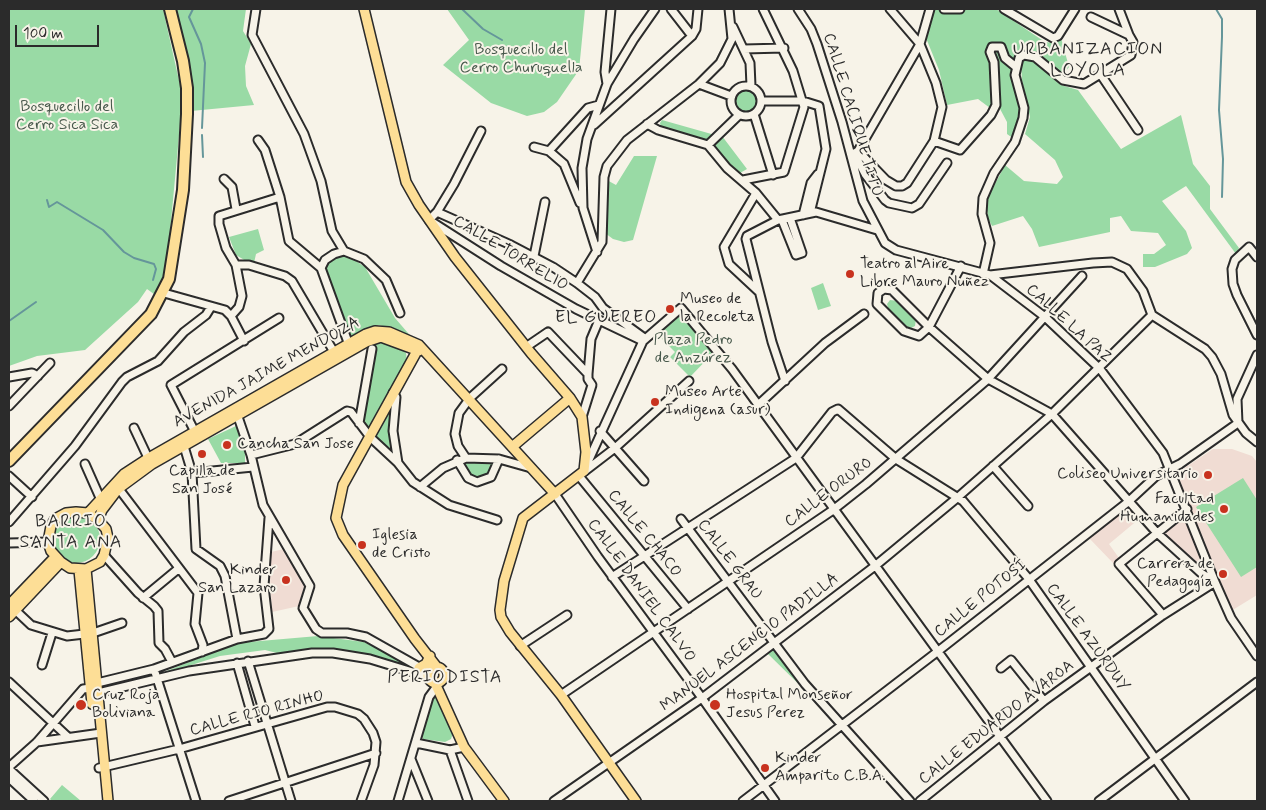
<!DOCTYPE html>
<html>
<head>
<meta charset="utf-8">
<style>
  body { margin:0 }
  #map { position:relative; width:1266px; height:810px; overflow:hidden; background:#f7f3e8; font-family:Mynerve,sans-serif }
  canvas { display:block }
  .frame { position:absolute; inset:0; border:10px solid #2b2b2b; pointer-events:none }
  .scale { position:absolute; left:15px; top:25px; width:84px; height:22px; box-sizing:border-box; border:2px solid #2b2b2b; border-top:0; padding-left:6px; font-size:15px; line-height:18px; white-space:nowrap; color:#2b2b2b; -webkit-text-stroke:4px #f7f3e8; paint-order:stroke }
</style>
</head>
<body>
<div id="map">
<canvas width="1266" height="810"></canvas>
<div class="frame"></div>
<div class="scale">100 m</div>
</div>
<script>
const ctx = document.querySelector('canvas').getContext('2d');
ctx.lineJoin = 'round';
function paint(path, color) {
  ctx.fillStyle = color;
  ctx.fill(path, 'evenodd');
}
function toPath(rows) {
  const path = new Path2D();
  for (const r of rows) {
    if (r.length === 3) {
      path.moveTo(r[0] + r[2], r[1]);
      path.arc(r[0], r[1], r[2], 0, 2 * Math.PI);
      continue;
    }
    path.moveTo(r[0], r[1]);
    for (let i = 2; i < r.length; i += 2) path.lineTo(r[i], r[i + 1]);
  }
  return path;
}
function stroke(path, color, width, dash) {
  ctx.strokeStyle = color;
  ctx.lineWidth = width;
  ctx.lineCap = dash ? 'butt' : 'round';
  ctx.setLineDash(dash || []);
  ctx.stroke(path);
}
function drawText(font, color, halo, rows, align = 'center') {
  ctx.font = font + ' Mynerve,sans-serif';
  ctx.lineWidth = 4;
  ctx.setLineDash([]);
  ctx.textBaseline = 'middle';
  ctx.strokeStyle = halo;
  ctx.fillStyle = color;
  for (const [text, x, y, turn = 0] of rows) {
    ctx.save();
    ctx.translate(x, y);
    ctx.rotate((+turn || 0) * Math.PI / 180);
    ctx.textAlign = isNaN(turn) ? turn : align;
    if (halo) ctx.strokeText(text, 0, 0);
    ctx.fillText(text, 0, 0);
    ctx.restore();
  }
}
paint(toPath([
  [1213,449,1232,449,1252,456,1257,462,1257,595,1231,611,1180,481,1182,476,1180,471],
  [1128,507,1139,519,1109,544,1119,558,1114,564,1089,538],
  [1184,516,1203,565,1201,566,1165,535,1165,532],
  [284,549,305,583,299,606,272,612,270,576,271,552]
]), '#f0dcd3');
paint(toPath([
  [9,9,163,9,180,85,180,125,166,275,158,297,147,289,138,302,85,350,37,356,9,366],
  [174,9,246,9,243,31,251,44,245,66,246,86,254,105,191,111],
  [447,9,585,9,579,70,557,102,544,112,527,116,491,103,443,65,469,40],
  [933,9,953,13,969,9,996,9,1045,42,1054,43,1061,38,1069,67,1062,76,1031,55,1012,66,1012,82,1019,102,1020,114,1014,139,1007,134,1007,122,999,107,990,108,978,99,947,105,939,70,926,38],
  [1024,60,1033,61,1061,85,1078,90,1121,149,1181,115,1193,164,1210,186,1210,209,1239,248,1236,254,1186,186,1162,201,1186,231,1192,248,1187,254,1155,267,1143,267,1143,254,1154,254,1166,245,1158,233,1131,231,1121,216,1110,218,1110,232,1039,247,1032,229,1023,216,992,226,988,218,986,201,1005,165,1024,181,1057,184,1063,177,1055,160,1025,134,1030,117,1022,80,1021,65],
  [745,101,13],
  [662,120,715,135,707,142,661,129,660,123],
  [722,136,747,169,740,173,713,148,713,145],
  [634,156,657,156,633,240,624,242,613,239,605,233,605,179,616,185],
  [258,229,264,250,256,254,254,263,246,261,236,255,229,237],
  [341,256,350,257,365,267,395,318,414,340,395,330,379,325,367,328,351,338,348,336,324,267,325,264],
  [823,283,831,306,818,310,811,288],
  [890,300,898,301,916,319,915,326,911,328,906,327,889,311,887,304],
  [679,315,682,315,715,351,690,377,670,357,675,352,658,335],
  [376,342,392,344,403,350,406,353,407,362,369,429,363,424,363,420],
  [392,404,389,426,393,455,376,436],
  [236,426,245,451,245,463,221,463,208,439],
  [484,461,495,463,492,471,486,476,478,479,470,476,462,462],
  [1243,478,1257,500,1257,567,1241,577,1196,507],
  [76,539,24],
  [318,636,364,642,421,670,418,672,377,658,353,652,310,649,277,653,265,650,220,656,166,673,164,672,237,643],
  [773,648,775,649,825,710,766,652],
  [434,695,437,695,453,733,451,739,445,742,423,739,422,736],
  [62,785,81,801,52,801,50,799]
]), '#99daa5');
stroke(toPath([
  [193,9,189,17,201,44,205,63,202,128],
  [462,9,483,29,502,40],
  [1216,9,1222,19,1222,37,1219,110,1223,159,1222,197],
  [202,135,203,157],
  [47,200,49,207,57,202,103,230,124,252,134,258,154,264,156,269,153,280],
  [9,321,36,302]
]), '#65969a', 2);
const minor = toPath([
  [256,9,252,35,304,134,321,181,332,231,344,251],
  [671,9,692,36],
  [798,9,811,29,817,44,842,122,863,201,885,243,896,250,990,275,1045,317,1100,369,1163,453,1215,582,1231,618,1257,656],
  [944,9,960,9],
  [1004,9,1053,38,1058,36,1075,9],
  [1119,9,1129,35],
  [733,27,750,63,751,86],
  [744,49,784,48],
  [1101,75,1138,130],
  [607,84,605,72,611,9],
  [699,84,731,96],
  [746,101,15],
  [761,101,803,101,819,106,826,149,810,213],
  [754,114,773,175],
  [647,124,658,130,708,145,727,168,756,193,778,220],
  [594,125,692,36,696,29,698,9],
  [481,131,454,184,437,212,429,220,501,266,576,309,643,341],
  [258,140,265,150,280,197,289,241,321,268,349,345],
  [934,141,960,150,991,115,996,105,994,62,990,52,992,47,1001,47,1005,58,1016,67],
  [708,145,739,115],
  [534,147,549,151,564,164,580,203],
  [549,151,588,108,599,105],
  [858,151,886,180,896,186,902,186,907,183,934,141,942,107,936,83,920,44,890,9],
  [854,153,865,174,885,200,889,203,912,208,919,204,947,163],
  [855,153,858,151,920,44,930,9],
  [224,179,232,187,236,209],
  [743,180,784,172,804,107,793,71,763,9],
  [756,193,724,247,729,264,758,291],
  [437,212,511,245,553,267,577,283,595,297,603,308,643,337],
  [803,215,811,183,818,174],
  [782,220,796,255,802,253,790,218],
  [597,252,583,208,582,168,587,139,607,84,634,39,655,9],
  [534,256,545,202],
  [1257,257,1249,247,1235,260,1232,269,1233,284,1237,295,1257,335],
  [236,265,249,265,285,276,292,281,334,352],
  [321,268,325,260,334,254,344,251,364,259,386,280,400,313],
  [983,274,990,243,982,214,983,198,994,173,1015,142,1023,118,1024,108,1015,75,1019,58,1024,55,1035,57,1063,80,1084,84,1131,55,1133,42,1129,35,1091,17],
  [990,275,1093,263,1112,262,1127,269,1143,291,1152,315,1205,349,1212,357,1221,374,1233,415,1246,433,1257,442],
  [577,283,602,242,604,177,607,166,627,140,699,84,720,63,732,39,729,9],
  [164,293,225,310,231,316,244,341],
  [231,316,239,307,242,296,236,265,226,248,219,224,219,216,280,197],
  [526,347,548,332,588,374,588,379,592,385,582,417],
  [588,374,591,339,599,320],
  [9,377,32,373,38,376],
  [785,381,772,342,746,239,747,236,778,220,816,212,877,230],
  [393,393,396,397,393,431,398,463,413,482,449,505,497,520],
  [758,405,825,343,864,314],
  [9,406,50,363],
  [236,411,251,455,263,505,310,586,303,608,316,629,322,633,347,633,366,637,428,672],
  [359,423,372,349],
  [134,428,150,462],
  [194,430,171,385,279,318],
  [600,431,644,481],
  [183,443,192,473,196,549,220,566,225,576,237,639],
  [251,455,295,444,347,411,351,412,370,437,398,463],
  [466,458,458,446,455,434,459,413,470,398,502,369],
  [457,460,468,478,477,482,491,477,499,459],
  [85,464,101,500],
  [587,464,643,341,681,308,732,369,1047,801],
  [993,466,1028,506],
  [585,471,615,448,689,381],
  [192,473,253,467],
  [9,476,32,497],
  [579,476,688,609],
  [116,485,198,593,195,624,203,645,202,652],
  [420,487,443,468,466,458,499,459,531,468],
  [555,494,598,557,702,698,775,801],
  [681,519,805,684,910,801],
  [9,522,75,446,122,382,127,377,158,361,184,332,206,315,211,307],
  [9,543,48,542],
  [104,555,138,593,154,606,158,611,159,643,165,649,172,662],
  [612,577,796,458,832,412,838,409,896,459,963,501,1028,578,1185,801],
  [143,598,178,569],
  [13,608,31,625,67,636,93,633,122,623],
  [1163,615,1119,564,1187,509],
  [520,646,567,615],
  [248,661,291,801],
  [237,663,255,726],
  [42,665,52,633],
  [1001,668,1011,660,1044,701],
  [154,669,196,801],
  [9,682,68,737],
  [93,684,154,669,237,639,264,634,269,629,264,586,269,518],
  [94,694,189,671,312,653,333,653,370,659,429,677],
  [561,695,833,510,866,484,988,379,1082,276],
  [37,742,101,733],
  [416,743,450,750,464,747],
  [450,750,468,801],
  [411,759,428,801],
  [9,767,37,742,83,689,91,688],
  [99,768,179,749,327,707,335,707,358,714,364,719,373,733,376,742,374,765,361,801],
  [9,769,44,801],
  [9,778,34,801],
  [229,801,376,753],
  [398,801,429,697,440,682],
  [554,801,702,698,875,566,957,498,1052,414,1152,315],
  [743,801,937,652,1128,502,1156,476,1180,464,1238,423,1237,399,1257,355],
  [920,801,1044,701,1163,615,1215,582,1201,573,1157,533,1052,414,988,379,929,327,892,290,884,289,878,293,877,304,904,331,919,336,929,327,961,266],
  [1099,801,1257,682]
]);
const major = toPath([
  [364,9,406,182,419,205,455,257,531,353,570,398,582,417,586,452,584,471,523,518,504,581,500,610,501,617,510,632,561,695,636,801],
  [417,351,343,485,336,518,343,535,415,639,436,666],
  [512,447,570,398],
  [76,512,88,513,98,520,106,529,108,538,104,555,100,562,86,569,70,568,61,562,51,551,48,542,51,526,55,519,66,513,76,512],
  [88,513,124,474,147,459,366,334,375,331,389,332,419,345,555,494],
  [98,520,102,510,118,489,152,464,366,342,381,337,419,351],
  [86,569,108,801],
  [79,570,92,704],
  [9,605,55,557],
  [9,617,61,562],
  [436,675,8],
  [419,668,426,664,430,656],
  [435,683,464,747,504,801]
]);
const highway = toPath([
  [9,461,151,314,169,279,183,190,187,114,187,88,183,61,170,9]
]);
stroke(minor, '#2b2b2b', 11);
stroke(major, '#2b2b2b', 12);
stroke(highway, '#2b2b2b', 14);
stroke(minor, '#f7f3e8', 7);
stroke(major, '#fdde96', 9);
stroke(highway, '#fdde96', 10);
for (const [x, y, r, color] of [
  [850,274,5,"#c8321e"],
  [670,309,5,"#c8321e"],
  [655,402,5,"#c8321e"],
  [227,445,5,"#c8321e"],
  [202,454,5,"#c8321e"],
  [1208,475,5,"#c8321e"],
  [1224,509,5,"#c8321e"],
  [362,545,5,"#c8321e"],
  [1223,574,5,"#c8321e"],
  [286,580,5,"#c8321e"],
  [81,705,6,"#c8321e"],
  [715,705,6,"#c8321e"],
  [765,768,5,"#c8321e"]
]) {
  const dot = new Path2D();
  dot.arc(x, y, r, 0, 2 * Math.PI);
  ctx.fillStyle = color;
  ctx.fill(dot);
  stroke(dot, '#f7f3e8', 2);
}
drawText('16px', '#46574a', '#f7f3e8', [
  ["Bosquecillo del",521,51],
  ["Cerro Churuquella",521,69],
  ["Bosquecillo del",67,108],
  ["Cerro Sica Sica",67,126],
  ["Plaza Pedro",693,341],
  ["de Anzúrez",693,359]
]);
drawText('16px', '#2b2b2b', '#f7f3e8', [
  ["CALLE CACIQUE TITU",852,115,73],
  ["CALLE TORRELIO",510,254,31],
  ["CALLE LA PAZ",1068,324,42],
  ["AVENIDA JAIME MENDOZA",267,373,-29],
  ["CALLE ORURO",829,493,-37],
  ["CALLE CHACO",644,534,51],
  ["CALLE GRAU",729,560,53],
  ["CALLE DANIEL CALVO",641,591,54],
  ["CALLE POTOSÍ",981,599,-39],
  ["CALLE AZURDUY",1087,638,54],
  ["MANUEL ASCENCIO PADILLA",750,643,-37],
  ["CALLE RIO RINHO",257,714,-15],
  ["CALLE EDUARDO AVAROA",997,723,-38]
]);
drawText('16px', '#2b2b2b', '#f7f3e8', [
  ["Teatro al Aire",860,265],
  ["Libre Mauro Nuñez",860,283],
  ["Museo de",680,300],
  ["la Recoleta",680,318],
  ["Museo Arte",665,393],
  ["Indigena (asur)",665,411],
  ["Cancha San Jose",237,445],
  ["Capilla de",202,472,"center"],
  ["San José",202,490,"center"],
  ["Coliseo Universitario",1198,475,"right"],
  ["Facultad",1214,500,"right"],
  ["Humanidades",1214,518,"right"],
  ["Iglesia",372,536],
  ["de Cristo",372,554],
  ["Carrera de",1213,565,"right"],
  ["Pedagogía",1213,583,"right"],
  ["Kinder",276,571,"right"],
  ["San Lazaro",276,589,"right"],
  ["Cruz Roja",92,696],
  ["Boliviana",92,714],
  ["Hospital Monseñor",726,696],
  ["Jesus Perez",726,714],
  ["Kinder",775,759],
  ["Amparito C.B.A.",775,777]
], 'left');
ctx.letterSpacing = '1px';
drawText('18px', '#2b2b2b', '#f7f3e8', [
  ["URBANIZACION",1088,50],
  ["LOYOLA",1088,71],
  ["EL GUEREO",606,318],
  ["BARRIO",71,522],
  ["SANTA ANA",71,543],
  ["PERIODISTA",445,678]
]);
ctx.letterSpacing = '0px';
</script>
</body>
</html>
